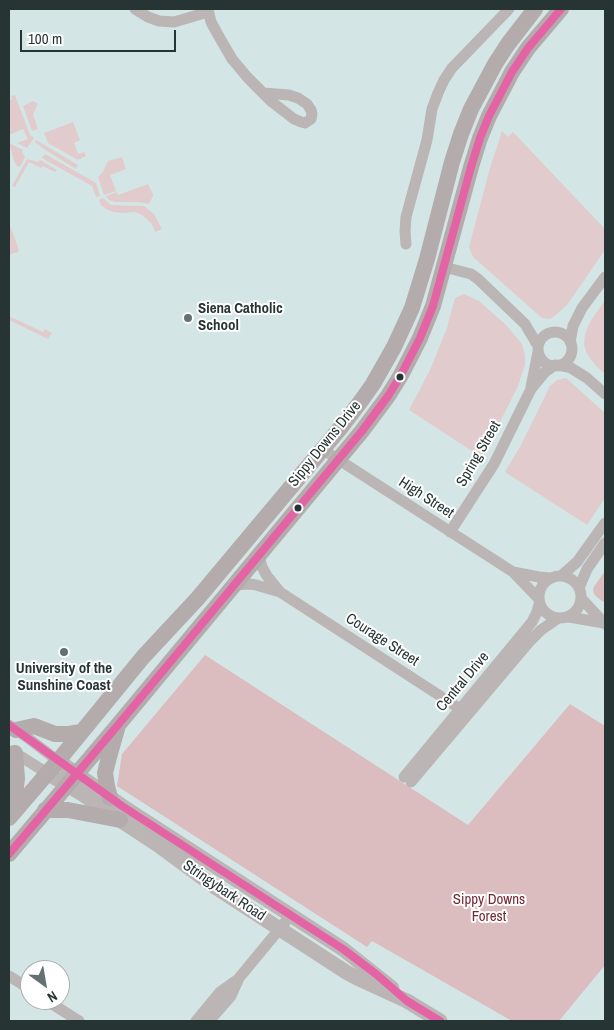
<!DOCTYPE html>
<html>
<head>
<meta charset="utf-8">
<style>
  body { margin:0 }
  #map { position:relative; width:614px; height:1030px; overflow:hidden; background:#d3e6e5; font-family:"Archivo Narrow",sans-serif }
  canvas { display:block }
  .frame { position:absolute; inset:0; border:10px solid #263433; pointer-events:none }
  .north { position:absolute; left:20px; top:960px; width:50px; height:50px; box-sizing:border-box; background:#fff; border:1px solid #a8aead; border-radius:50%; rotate:148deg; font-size:14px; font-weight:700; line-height:20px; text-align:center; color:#263433 }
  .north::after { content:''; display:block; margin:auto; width:18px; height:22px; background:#637271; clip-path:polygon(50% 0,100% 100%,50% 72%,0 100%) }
  .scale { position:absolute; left:20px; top:30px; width:156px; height:22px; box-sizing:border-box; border:2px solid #263433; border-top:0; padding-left:6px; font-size:15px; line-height:18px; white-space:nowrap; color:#263433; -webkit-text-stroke:4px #fff; paint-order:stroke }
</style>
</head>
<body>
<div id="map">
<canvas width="614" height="1030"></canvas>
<div class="frame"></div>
<div class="north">N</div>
<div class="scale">100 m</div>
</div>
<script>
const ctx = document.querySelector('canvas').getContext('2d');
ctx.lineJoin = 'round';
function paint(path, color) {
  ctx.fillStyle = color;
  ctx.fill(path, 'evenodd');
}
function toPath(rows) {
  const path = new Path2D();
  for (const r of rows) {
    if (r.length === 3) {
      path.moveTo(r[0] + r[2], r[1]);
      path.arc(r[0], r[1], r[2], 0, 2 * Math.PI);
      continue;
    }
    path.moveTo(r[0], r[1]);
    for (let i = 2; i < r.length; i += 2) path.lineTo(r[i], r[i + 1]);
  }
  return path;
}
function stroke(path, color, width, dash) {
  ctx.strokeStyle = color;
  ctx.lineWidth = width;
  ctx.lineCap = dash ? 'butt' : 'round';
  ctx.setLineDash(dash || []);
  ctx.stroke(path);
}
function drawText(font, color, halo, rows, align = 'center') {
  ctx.font = font + ' "Archivo Narrow",sans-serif';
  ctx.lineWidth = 4;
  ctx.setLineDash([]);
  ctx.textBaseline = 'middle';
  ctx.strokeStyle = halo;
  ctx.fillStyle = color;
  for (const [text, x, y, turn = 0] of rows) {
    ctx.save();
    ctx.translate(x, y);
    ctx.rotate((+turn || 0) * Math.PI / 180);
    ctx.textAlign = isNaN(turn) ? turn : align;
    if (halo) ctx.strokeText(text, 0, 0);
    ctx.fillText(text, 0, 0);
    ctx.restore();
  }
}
paint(toPath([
  [15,95,30,135,34,138,27,148,17,143,28,139,23,129,9,135,9,100,12,99,11,96],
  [33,101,38,104,33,114,38,129,32,131,23,106],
  [73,122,80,140,74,143,77,151,78,154,84,152,86,156,78,160,48,143,44,133],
  [502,131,508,137,513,132,605,229,605,250,567,305,556,315,550,319,542,318,473,257,469,247,490,168],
  [36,140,78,165,76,169,44,149,35,142],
  [9,143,23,150,22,152,25,157,20,167,17,166,14,161],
  [45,154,96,183,100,196,96,197,92,186,42,158],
  [122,157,126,169,110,175,116,191,104,195,98,177,103,172,108,161],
  [27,159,38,162,40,160,57,170,55,172,43,166,41,168,29,162,15,187,12,186],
  [148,184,153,194,153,196,149,204,138,202,115,202,109,200,106,196,117,192,118,195],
  [103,198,111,205,144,206,154,214,162,229,155,232,152,224,142,215,135,212,121,213,113,212,106,209,101,205,99,200],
  [9,223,19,250,17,253,13,253,9,256],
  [464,294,479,301,506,325,522,344,525,355,525,365,518,386,495,432,481,457,409,410,430,370,447,328,455,298],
  [605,300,605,374,596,366,587,354,584,345,585,334,590,322],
  [9,316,43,332,45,329,52,333,48,339,9,320],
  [566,378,605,413,605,498,587,525,505,472,521,445,550,386,557,380]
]), '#e1cbcd');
paint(toPath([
  [605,571,605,603,598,598,594,594,593,589,595,585],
  [205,655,468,825,570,704,605,726,605,965,559,1021,512,1021,372,941,367,947,117,786,122,754]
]), '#dbbdc0');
stroke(toPath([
  [135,9,148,17,159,21,174,22,208,12],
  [208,9,211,22,217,33,232,59,248,78,263,93],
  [263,93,289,95,298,98,307,104,311,110,312,114,311,119,305,123,301,122,294,119,272,102,263,93],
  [406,244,405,231,406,217,427,140,432,109,438,93,444,80,452,68,509,9],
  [444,267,471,274,478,279,525,324,538,346],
  [555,349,17],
  [570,342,573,326,582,308,605,277],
  [558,365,571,368,587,378,605,394],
  [531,387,538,352],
  [322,449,513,572,538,598],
  [450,532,494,464,531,389,545,372,555,365],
  [259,556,262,567,267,576,280,592],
  [513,572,539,577,550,578],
  [560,597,21],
  [561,576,577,562,605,523],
  [234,585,250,584,256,585,280,592,468,714],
  [579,588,587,569,605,543],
  [581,598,605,624],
  [569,617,604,623],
  [9,725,28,738,58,761],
  [12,751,47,773],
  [404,777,532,622,537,612,539,604],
  [411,782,530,641,541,630,557,619],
  [9,976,30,989],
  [46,1000,79,1021],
  [196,1021,220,992,237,980],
  [209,1021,231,996,239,978,291,915]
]), '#bcb5b5', 11);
stroke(toPath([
  [58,761,122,806,343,949,392,988],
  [47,773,84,795,120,820,158,845,215,887,346,972,357,978,407,1001,440,1021]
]), '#bcb5b5', 15);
stroke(toPath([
  [16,730,34,726,55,734,69,734,81,732],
  [110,798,107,786,105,773,109,757,117,729],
  [9,810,16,787,17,778,15,753],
  [45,810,68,810,120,820],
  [9,818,58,761,143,657,198,598,342,426,361,401,373,384,394,347,412,308,427,259,452,162,461,134,471,109,495,64,508,44,535,9],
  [9,854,118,725,362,431,388,396,401,375,420,338,433,306,471,167,480,138,489,116,512,72,528,48,561,9]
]), '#b4abac', 16);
stroke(toPath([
  [9,725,122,806,343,949,376,974,407,1001,440,1021],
  [9,854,118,725,362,431,388,396,401,375,420,338,433,306,471,167,480,138,489,116,512,72,528,48,561,9]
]), '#e463a4', 8);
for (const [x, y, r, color] of [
  [188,318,5,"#637271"],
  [400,377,4.5,"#263433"],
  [298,508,4.5,"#263433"],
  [64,652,5,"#637271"]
]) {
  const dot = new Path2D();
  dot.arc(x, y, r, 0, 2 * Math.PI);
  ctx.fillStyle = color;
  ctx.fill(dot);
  stroke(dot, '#fff', 2);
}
drawText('bold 15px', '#263433', '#fff', [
  ["Siena Catholic",198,309],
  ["School",198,326],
  ["University of the",64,669,"center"],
  ["Sunshine Coast",64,686,"center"]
], 'left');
drawText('15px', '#263433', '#fff', [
  ["Sippy Downs Drive",325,444,-51],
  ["Spring Street",479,454,-60],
  ["High Street",426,498,33],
  ["Courage Street",382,640,33],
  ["Central Drive",463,682,-50],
  ["Stringybark Road",224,891,34]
]);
drawText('15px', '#772735', '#fff', [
  ["Sippy Downs",489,900],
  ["Forest",489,917]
]);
</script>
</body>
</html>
